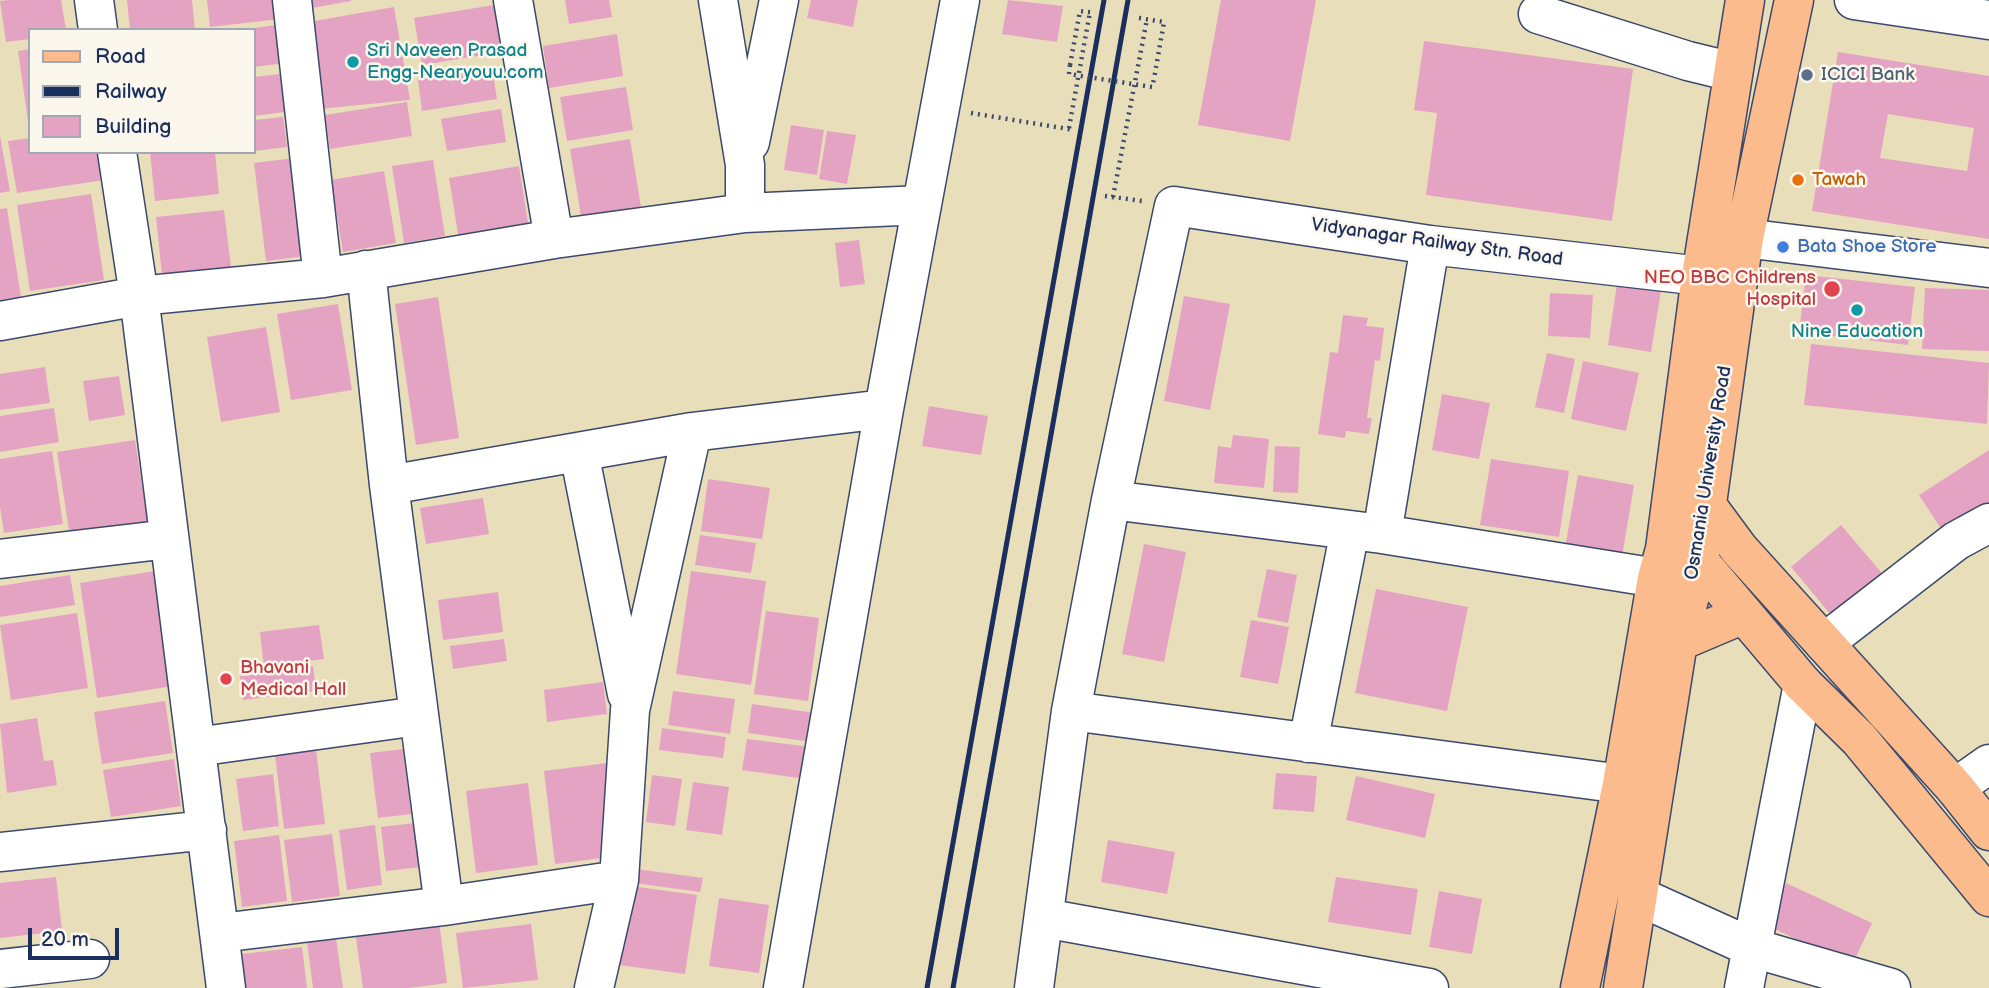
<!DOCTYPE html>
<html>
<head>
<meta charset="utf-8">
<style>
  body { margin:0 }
  #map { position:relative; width:1989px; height:988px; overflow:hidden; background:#e8deba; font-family:"Balsamiq Sans",sans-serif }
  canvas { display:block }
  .legend { position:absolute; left:28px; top:28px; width:228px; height:126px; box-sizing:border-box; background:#fbf7ec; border:2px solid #a1a7b3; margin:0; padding:9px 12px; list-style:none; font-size:21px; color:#1b2f5e }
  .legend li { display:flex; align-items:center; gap:14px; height:35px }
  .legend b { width:35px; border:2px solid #a1a7b3 }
  .scale { position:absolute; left:28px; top:928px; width:91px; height:32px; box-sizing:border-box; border:4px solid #1b2f5e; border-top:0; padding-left:9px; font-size:21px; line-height:24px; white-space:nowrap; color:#1b2f5e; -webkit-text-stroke:5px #fbf7ec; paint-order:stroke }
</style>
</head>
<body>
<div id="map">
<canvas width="1989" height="988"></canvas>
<ul class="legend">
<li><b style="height:9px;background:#fbbb8c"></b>Road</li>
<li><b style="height:9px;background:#1b2f5e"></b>Railway</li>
<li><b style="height:19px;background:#e5a3c3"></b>Building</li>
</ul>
<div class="scale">20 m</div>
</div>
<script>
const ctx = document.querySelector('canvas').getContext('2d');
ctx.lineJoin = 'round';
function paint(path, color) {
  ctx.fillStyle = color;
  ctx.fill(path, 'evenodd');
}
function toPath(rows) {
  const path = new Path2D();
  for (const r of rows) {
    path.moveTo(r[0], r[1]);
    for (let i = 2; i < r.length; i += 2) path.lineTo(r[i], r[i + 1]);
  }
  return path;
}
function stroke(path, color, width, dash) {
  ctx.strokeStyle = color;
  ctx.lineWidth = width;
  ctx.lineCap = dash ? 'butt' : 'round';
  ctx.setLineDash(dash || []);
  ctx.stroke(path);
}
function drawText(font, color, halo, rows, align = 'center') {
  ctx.font = font + ' "Balsamiq Sans",sans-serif';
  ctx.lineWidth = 5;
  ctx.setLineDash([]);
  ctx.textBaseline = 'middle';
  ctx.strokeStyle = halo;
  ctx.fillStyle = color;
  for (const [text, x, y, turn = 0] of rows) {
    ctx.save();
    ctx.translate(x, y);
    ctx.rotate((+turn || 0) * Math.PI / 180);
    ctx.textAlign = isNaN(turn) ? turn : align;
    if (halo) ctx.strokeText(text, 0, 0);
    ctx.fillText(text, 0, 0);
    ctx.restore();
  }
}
paint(toPath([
  [9,0,61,0,66,30,30,30,30,39,6,42,0,1],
  [127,0,192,0,195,30,130,30],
  [207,0,278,0,280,19,210,27],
  [304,0,351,0,351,1,306,9],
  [565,0,609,0,612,17,569,24],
  [811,0,858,0,853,27,807,18],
  [1008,0,1063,6,1057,42,1002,34],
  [1221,0,1316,0,1290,141,1198,125],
  [494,5,501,52,422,65,414,18],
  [394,7,410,100,309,110,297,24],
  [289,23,294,62,254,67,254,28],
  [617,34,623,76,549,88,543,46],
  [1424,41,1633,69,1612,221,1426,195,1437,113,1414,110],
  [30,49,30,121,28,121,18,51],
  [1838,52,1989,76,1989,239,1812,211],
  [1888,114,1974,128,1967,171,1880,158],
  [492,68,497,99,422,111,418,80],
  [297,72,301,110,254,116,254,77],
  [626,87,633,130,567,141,560,97],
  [407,102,412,136,330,149,325,115],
  [501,109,506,142,447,151,441,119],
  [283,117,287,147,254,151,254,120],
  [791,125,824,130,817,175,784,170],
  [827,131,856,135,847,184,819,179],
  [0,136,10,191,0,193],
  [30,138,30,152,100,152,104,180,17,193,8,141],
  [630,139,641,207,581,216,570,149],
  [150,152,215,152,219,194,155,201],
  [303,157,314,255,266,261,254,163],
  [433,160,445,236,404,243,392,166],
  [519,166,529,229,459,240,449,178],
  [384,171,396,243,343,252,331,180],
  [91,194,104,280,30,291,17,205],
  [7,208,22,304,0,308,0,209],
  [224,210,231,267,162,275,156,217],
  [859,240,865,284,840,287,835,243],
  [1806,275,1915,287,1908,345,1799,332],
  [1617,284,1661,291,1651,352,1608,345],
  [1925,288,1989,290,1989,351,1922,349],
  [1550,293,1593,295,1590,338,1548,336],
  [1184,296,1230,304,1210,410,1164,401],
  [438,297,459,438,416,445,395,304],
  [338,304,352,390,291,400,277,314],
  [1343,315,1368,318,1366,326,1384,328,1380,361,1375,360,1367,418,1372,418,1369,434,1346,431,1345,438,1318,434,1330,352,1338,353],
  [266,327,280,412,221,422,207,337],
  [1811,344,1989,363,1987,424,1804,405],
  [1547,353,1575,359,1564,413,1535,407],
  [1583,361,1639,373,1626,431,1571,419],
  [45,367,50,403,0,410,0,374],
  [119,376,125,415,89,421,83,381],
  [1442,394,1490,403,1479,459,1432,450],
  [929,406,988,416,981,455,922,446],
  [54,408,59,442,0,452,0,416],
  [1233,435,1269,439,1264,488,1214,483,1218,446,1231,448],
  [135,440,148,525,70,537,57,452],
  [1275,446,1300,447,1298,493,1273,492],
  [1989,450,1989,515,1949,541,1919,495],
  [52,451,63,524,4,533,0,507,0,459],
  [1491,459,1569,471,1559,537,1480,525],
  [1578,475,1634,485,1620,569,1563,559],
  [708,479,770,488,762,539,701,531],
  [483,498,489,534,426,544,420,508],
  [1841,525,1886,578,1836,621,1791,567],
  [700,535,756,543,751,573,695,565],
  [1144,544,1186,552,1164,662,1122,654],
  [1267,569,1297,575,1288,623,1257,617],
  [155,571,173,686,97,698,80,583],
  [691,571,766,581,751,685,676,674],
  [70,575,75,605,0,617,0,586],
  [1376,589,1468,607,1447,711,1355,693],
  [498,592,503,632,443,640,438,600],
  [766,611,819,618,808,701,754,694],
  [77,613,88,688,11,700,0,625],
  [1251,620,1289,627,1278,684,1240,677],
  [319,625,324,659,264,667,260,632],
  [504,639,507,661,453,669,450,646],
  [313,666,316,691,243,700,240,676],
  [603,682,607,714,547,722,544,690],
  [673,691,735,699,730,734,668,725],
  [165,701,173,753,102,764,94,712],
  [752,704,815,713,812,742,748,733],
  [37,718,44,761,53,760,57,785,7,793,0,724],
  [662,728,726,737,723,758,659,750],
  [747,739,811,747,806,779,742,770],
  [316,749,325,824,284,829,275,755],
  [403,749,411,814,378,818,370,753],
  [174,759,181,806,111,817,103,770],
  [607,763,618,856,555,864,544,771],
  [1276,773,1317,776,1314,812,1273,809],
  [273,774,279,826,243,831,236,779],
  [652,775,682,779,675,826,646,822],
  [1356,776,1435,794,1425,838,1346,820],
  [693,782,729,787,722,835,686,830],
  [528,783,538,865,476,873,466,791],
  [415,823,420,867,386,871,381,827],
  [375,825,382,885,347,890,339,830],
  [332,834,340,896,292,902,284,840],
  [279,835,287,901,242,907,234,841],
  [1108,840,1175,852,1167,894,1101,882],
  [636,869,703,878,700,892,634,883],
  [56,877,62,931,0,938,0,883],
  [1336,877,1418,889,1411,935,1328,922],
  [1786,883,1872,923,1852,965,1766,925],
  [631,886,697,895,685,974,619,965],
  [1439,891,1482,899,1472,954,1429,947],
  [719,898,769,905,759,973,709,966],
  [439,921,447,983,409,988,363,988,355,931],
  [531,924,538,980,463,988,456,933],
  [336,938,343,988,313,988,307,942],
  [302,947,307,988,246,988,242,954]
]), '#e5a3c3');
const minor = toPath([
  [94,0,98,30],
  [292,0,323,278],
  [513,0,554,239],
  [718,0,745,165,745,213],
  [1854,0,1989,20],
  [1538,14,1688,61,1733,72],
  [750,142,779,0],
  [117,152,139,296,226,988],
  [1744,238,1989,268],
  [366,270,389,485,444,906],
  [0,321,139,296,323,278,554,239,745,213,922,205],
  [579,452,627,694],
  [389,485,692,432,884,409],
  [1111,500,1382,534,1657,578,1690,587],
  [1382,534,1430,245],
  [0,559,169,539],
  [1824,643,1956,541,1989,523],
  [1071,711,1622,784],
  [1308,743,1350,530],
  [196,747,418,716],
  [1955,788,1989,764],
  [0,852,207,830],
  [1638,896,1753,948,1891,988],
  [1044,918,1429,988],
  [220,933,444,906,619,880],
  [0,969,90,959],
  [594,988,619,880,630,710,692,432],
  [783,988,884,409,960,0],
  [1034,988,1071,711,1111,500,1174,206,1430,245,1701,276],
  [1744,988,1803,684]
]);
const major = toPath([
  [1693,501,1705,503,1739,549,1955,788,1989,831],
  [1680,555,1699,561,1803,684,1859,739,1989,897],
  [1678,642,1744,614],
  [1580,988,1622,784,1657,578,1665,549,1701,276,1745,0],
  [1623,988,1678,642,1699,561,1744,238,1794,0]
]);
stroke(minor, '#3a496c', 41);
stroke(major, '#3a496c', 41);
stroke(toPath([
  [1139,18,1164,22,1154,79],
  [1070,65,1080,11,1095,13],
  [971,113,1074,130],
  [1069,128,1090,12],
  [1105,196,1142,201],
  [1113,197,1147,19]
]), '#3a496c', 4.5, [2, 5]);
stroke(minor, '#fff', 38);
stroke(major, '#fbbb8c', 38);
stroke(toPath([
  [927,988,1104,0],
  [953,988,1128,0]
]), '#1b2f5e', 5);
stroke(toPath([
  [1070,65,1069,74,1152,87,1154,79]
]), '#3a496c', 4.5, [2, 5]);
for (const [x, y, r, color] of [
  [353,62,7,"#0f9aa8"],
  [1807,75,7,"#5c6f8a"],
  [1798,180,7,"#e8710a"],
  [1783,247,7,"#3f7fe0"],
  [1832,289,9,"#e0444e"],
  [1857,310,7,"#0f9aa8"],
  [226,679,7,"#e0444e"]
]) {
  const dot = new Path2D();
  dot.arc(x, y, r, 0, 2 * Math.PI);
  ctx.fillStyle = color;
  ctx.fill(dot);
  stroke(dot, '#fbf7ec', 2.5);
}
drawText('19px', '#0d838f', '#fbf7ec', [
  ["Sri Naveen Prasad",367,51],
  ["Engg-Nearyouu.com",367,73],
  ["Nine Education",1857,332,"center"]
], 'left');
drawText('19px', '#4e5e75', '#fbf7ec', [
  ["ICICI Bank",1821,75]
], 'left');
drawText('19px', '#c56008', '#fbf7ec', [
  ["Tawah",1812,180]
], 'left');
drawText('19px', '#1b2f5e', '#fbf7ec', [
  ["Vidyanagar Railway Stn. Road",1437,243,8],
  ["Osmania University Road",1709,473,-81]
]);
drawText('19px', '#366cbe', '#fbf7ec', [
  ["Bata Shoe Store",1797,247]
], 'left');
drawText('19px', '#be3a42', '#fbf7ec', [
  ["NEO BBC Childrens",1816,278],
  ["Hospital",1816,300],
  ["Bhavani",240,668,"left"],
  ["Medical Hall",240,690,"left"]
], 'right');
</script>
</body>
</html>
